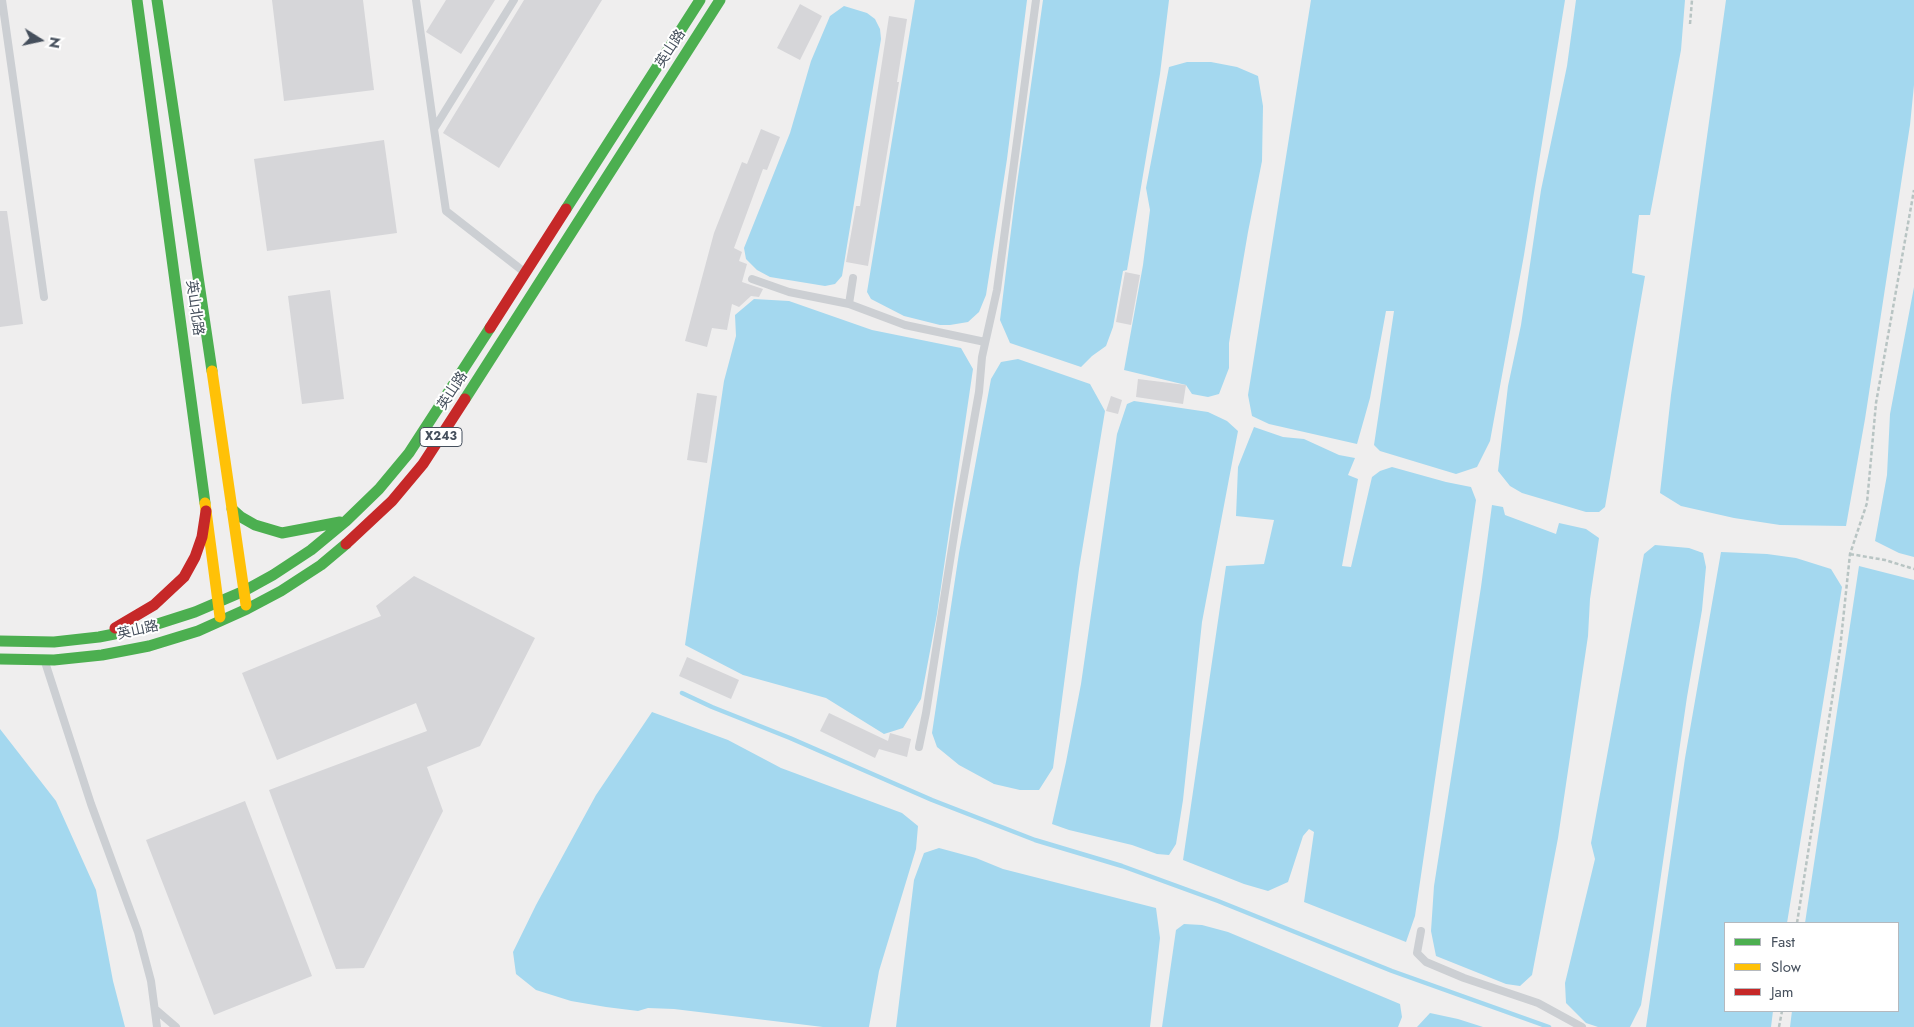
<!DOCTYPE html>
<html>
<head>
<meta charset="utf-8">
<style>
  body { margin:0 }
  #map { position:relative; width:1914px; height:1027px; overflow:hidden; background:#efeeee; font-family:Jost,sans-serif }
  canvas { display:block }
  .legend { position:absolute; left:1724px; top:922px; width:175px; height:90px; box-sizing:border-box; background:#fff; border:1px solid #b5b9be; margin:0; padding:6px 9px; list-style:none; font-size:15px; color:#454f5c }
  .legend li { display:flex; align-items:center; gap:10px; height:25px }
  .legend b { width:25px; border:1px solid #b5b9be }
  .north { position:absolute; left:15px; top:15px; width:50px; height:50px; -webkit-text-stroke:4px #fff; paint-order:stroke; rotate:100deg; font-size:14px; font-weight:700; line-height:20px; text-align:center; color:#454f5c }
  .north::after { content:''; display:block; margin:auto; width:18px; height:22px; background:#454f5c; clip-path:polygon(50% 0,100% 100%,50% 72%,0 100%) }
</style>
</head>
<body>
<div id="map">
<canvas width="1914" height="1027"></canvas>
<ul class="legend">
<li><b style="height:6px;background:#4caf50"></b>Fast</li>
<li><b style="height:6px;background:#ffc107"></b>Slow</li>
<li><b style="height:6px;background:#c62828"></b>Jam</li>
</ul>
<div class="north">N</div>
</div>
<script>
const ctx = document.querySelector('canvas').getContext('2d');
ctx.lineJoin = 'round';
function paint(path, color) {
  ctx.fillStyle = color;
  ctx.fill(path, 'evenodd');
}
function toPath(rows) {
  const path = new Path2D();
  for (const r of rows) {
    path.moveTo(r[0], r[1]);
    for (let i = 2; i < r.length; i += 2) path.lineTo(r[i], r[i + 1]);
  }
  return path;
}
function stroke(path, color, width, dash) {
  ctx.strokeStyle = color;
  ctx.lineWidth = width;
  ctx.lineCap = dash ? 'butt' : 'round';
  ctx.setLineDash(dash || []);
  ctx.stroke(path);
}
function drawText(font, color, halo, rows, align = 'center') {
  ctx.font = font + ' Jost,"Noto Sans SC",sans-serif';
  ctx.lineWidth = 4;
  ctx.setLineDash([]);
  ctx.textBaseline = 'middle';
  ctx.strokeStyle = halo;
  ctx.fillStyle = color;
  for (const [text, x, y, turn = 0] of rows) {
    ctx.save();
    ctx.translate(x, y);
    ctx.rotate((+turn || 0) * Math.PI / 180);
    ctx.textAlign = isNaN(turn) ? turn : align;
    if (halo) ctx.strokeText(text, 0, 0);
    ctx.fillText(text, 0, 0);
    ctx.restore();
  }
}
paint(toPath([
  [915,0,1027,0,1007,159,986,295,979,312,968,322,950,325,940,325,904,316,871,299,867,292],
  [1043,0,1169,0,1160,74,1127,270,1123,271,1113,327,1106,346,1092,356,1081,367,1010,343,1000,320,1015,198],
  [1311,0,1565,0,1524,255,1490,441,1477,467,1456,474,1380,451,1374,445,1394,311,1386,311,1370,398,1357,444,1269,424,1252,416,1248,395],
  [1576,0,1685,0,1681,50,1650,215,1639,215,1632,273,1645,276,1605,507,1599,512,1586,512,1522,493,1510,486,1498,471,1508,386,1521,325,1541,190,1567,66],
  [1726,0,1914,0,1914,85,1910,125,1865,419,1846,526,1780,525,1734,518,1681,506,1660,493,1671,395],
  [844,6,867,13,875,19,880,29,881,39,842,276,835,284,825,286,770,277,757,270,746,259,744,248,790,133,811,61,830,16],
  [1187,62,1211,62,1237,67,1258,76,1263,106,1262,161,1248,232,1229,343,1229,368,1219,394,1208,397,1192,394,1186,385,1124,370,1143,265,1150,210,1146,188,1169,67],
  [1914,287,1914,557,1899,553,1875,541,1887,475,1890,414],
  [754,299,789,301,872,330,961,348,973,369,937,614,921,699,903,728,884,734,826,698,743,675,685,645,724,381,736,336,735,315],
  [1018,359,1090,384,1105,411,1079,569,1053,768,1039,790,1020,790,994,784,959,765,937,747,932,733,959,553,991,379,1001,362],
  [1134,401,1208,412,1227,421,1238,431,1202,622,1183,800,1176,844,1169,855,1157,854,1132,845,1069,830,1052,824,1066,762,1081,684,1117,434,1127,404],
  [1254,427,1283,437,1304,439,1339,455,1355,458,1348,475,1358,479,1342,566,1351,567,1372,477,1380,471,1392,467,1446,482,1471,487,1476,500,1415,916,1406,942,1304,902,1314,832,1309,829,1303,836,1288,882,1268,891,1244,884,1183,860,1226,566,1264,564,1274,520,1236,516,1238,467],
  [1492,505,1503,507,1505,515,1556,534,1559,523,1586,529,1599,538,1590,599,1588,636,1558,838,1532,975,1520,986,1506,984,1436,956,1431,931,1434,886,1481,587],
  [1655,545,1689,548,1703,553,1706,567,1702,610,1687,697,1653,930,1641,1005,1630,1027,1598,1027,1586,1023,1566,1003,1565,983,1595,859,1591,843,1644,554],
  [1721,552,1767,554,1796,558,1831,569,1842,587,1787,923,1725,923,1725,1011,1773,1011,1771,1027,1646,1027,1685,758],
  [1859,566,1914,580,1914,1027,1790,1027,1792,1011,1898,1011,1898,923,1805,923],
  [652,712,728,740,781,768,902,813,918,826,916,849,879,971,869,1027,823,1027,674,1009,648,1008,638,1011,606,1007,571,1001,536,990,516,974,513,952,536,905,596,795],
  [0,729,56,801,96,890,113,981,125,1027,0,1027],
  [939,848,976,858,1003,869,1156,908,1160,938,1150,1027,896,1027,914,880,924,853],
  [1184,924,1202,925,1228,932,1400,1004,1402,1017,1398,1027,1162,1027,1176,930],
  [1430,1013,1458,1019,1483,1027,1417,1027]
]), '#a4d8ef');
stroke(toPath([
  [682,693,712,707,790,738,932,800,1035,840,1122,866,1218,901,1392,971,1549,1027]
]), '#a4d8ef', 4.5);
paint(toPath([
  [272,0,363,0,374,90,284,101],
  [446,0,495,0,461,54,426,32],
  [524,0,602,0,499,168,443,133],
  [800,4,822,16,800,60,777,48],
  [889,16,907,19,897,82,899,82,868,266,846,262,856,206,860,206],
  [761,129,780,137,767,170,763,169,734,248,742,252,739,261,747,264,742,282,763,289,759,297,751,296,739,307,732,304,727,330,712,328,707,347,685,341,714,233,742,162,747,164],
  [384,140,397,233,267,251,254,159],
  [0,211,7,211,23,324,0,327],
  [1125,272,1140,275,1131,325,1116,322],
  [330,290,344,399,302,404,288,296],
  [1138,379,1186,385,1183,404,1136,397],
  [697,393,717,396,707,463,687,460],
  [1111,396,1122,400,1118,414,1106,411],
  [414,576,535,638,480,746,427,767,443,811,364,968,336,969,269,790,427,731,416,703,277,760,242,673,381,616,376,606],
  [687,657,739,680,731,699,679,676],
  [829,713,888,741,890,733,911,739,907,757,879,749,875,758,820,731],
  [245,801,312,976,214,1015,146,840]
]), '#d6d6d9');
stroke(toPath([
  [1690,24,1692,0],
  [1850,554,1885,560,1914,569],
  [1797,923,1840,649,1850,554,1867,503,1876,403,1914,190],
  [1779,1027,1782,1011]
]), '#b8c4c3', 2.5, [4, 2.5]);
stroke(toPath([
  [2,0,44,297],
  [416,0,434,129],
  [514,0,434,129,446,211,523,271],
  [752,279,789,292,849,304,905,325,985,342],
  [849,304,853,278],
  [45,662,91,804,138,932,151,981,157,1027],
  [919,747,926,713,958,510,979,392,982,357,997,290,1036,0],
  [1421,931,1417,953,1426,962,1464,978,1538,1003,1582,1027],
  [155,1009,176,1027]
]), '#cccfd3', 8);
stroke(toPath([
  [137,0,205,503],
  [157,0,212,371],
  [566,209,700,0],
  [465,399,720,0],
  [232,509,241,517,255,525,282,533,340,522],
  [0,641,54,642,99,637,145,628,195,612,244,591,273,575,311,550,346,521,379,489,409,453,490,328],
  [0,659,54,660,102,655,149,646,198,631,247,609,281,591,321,565,346,544]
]), '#4caf50', 11);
stroke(toPath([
  [212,371,246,605],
  [205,503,220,617]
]), '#ffc107', 11);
stroke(toPath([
  [490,328,566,209],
  [346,544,392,501,423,464,465,399],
  [115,628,154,605,184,577,195,557,202,537,206,511]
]), '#c62828', 11);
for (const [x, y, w] of [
  [441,437,42]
]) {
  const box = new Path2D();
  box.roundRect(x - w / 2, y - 9.5, w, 19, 4);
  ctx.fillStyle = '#fff';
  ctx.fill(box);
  stroke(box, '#454f5c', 1);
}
drawText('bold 12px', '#454f5c', null, [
  ["X243",441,437]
]);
drawText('14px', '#454f5c', '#fff', [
  ["英山路",671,49,-57],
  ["英山北路",194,308,82],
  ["英山路",453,391,-57],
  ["英山路",138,631,-13]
]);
</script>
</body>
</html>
